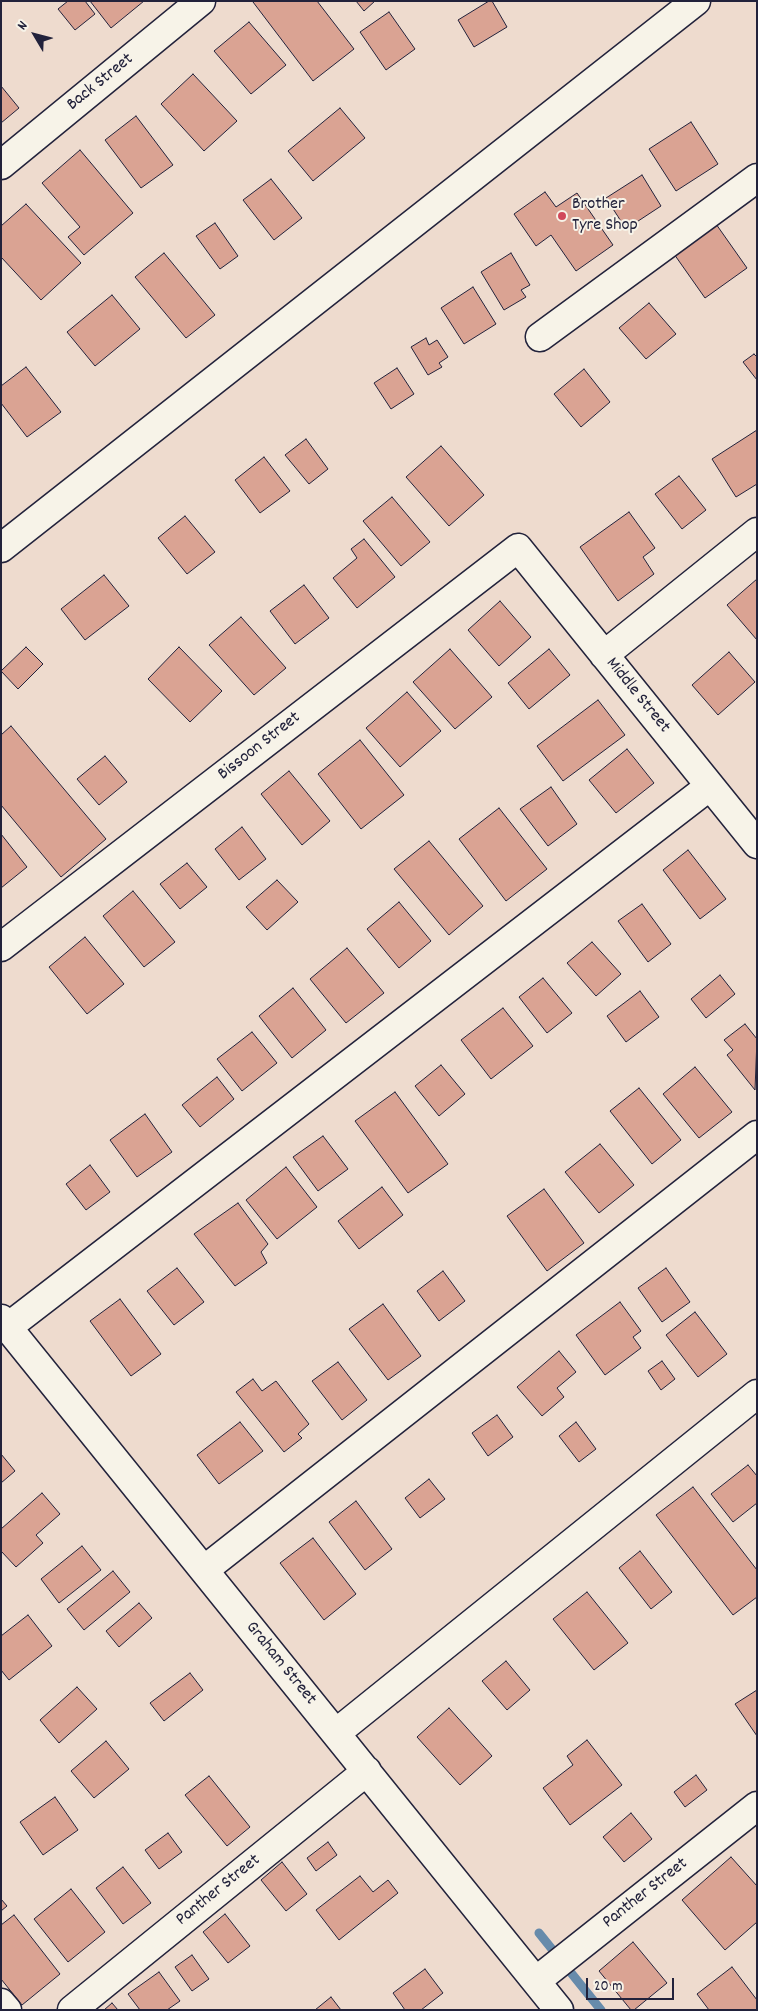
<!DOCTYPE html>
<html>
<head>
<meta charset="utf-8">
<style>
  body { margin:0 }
  #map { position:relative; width:758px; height:2011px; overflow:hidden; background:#eedbce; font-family:Dekko,sans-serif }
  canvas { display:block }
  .frame { position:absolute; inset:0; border:2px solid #22223b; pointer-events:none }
  .north { position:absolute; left:10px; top:10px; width:50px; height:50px; -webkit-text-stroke:4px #f7f3e8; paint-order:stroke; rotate:307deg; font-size:14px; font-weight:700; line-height:20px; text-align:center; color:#22223b }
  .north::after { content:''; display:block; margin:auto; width:18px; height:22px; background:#22223b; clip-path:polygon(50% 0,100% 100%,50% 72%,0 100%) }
  .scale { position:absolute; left:586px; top:1978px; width:88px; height:22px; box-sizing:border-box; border:2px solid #22223b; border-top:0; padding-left:6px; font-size:15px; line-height:18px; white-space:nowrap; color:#22223b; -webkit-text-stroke:4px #f7f3e8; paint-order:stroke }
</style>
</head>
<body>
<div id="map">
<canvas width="758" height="2011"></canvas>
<div class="frame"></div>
<div class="north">N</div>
<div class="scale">20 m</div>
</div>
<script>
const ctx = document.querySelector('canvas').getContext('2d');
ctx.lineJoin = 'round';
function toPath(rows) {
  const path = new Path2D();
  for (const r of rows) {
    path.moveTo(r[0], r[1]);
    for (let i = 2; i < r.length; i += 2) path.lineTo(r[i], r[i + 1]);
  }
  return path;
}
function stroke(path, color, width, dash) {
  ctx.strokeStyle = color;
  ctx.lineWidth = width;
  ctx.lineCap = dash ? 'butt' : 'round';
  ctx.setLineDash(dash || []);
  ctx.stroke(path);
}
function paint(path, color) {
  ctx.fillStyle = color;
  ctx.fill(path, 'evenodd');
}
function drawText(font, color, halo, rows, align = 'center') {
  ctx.font = font + ' Dekko,sans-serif';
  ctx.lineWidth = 4;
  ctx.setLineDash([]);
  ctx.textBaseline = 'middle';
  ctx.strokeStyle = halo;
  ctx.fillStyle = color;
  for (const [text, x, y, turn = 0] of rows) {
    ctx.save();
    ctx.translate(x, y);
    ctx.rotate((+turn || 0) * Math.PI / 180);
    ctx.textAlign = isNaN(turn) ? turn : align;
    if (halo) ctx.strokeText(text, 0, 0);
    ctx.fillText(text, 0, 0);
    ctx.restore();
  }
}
stroke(toPath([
  [539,1933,601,2010]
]), '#678bab', 9);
const building = toPath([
  [68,1,85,1,95,14,75,30,58,9,68,1],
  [90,1,144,1,111,28,90,1],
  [255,1,317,1,354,49,313,81,253,2,255,1],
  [356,1,375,1,364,11,356,1],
  [489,1,492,1,507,27,474,47,458,20,489,1],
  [389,12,415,49,386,70,360,32,389,12],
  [249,22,286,65,251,94,214,51,249,22],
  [193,74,237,121,204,151,161,104,193,74],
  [1,86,19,108,1,123,1,86],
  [340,108,365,138,313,181,288,151,340,108],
  [136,116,173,165,141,188,105,140,136,116],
  [691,122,718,164,676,191,649,149,691,122],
  [80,150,133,213,84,255,68,237,80,227,42,183,80,150],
  [642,175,661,206,626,229,606,198,642,175],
  [271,179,302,218,274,240,243,200,271,179],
  [545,192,556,207,577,193,613,245,576,271,551,235,536,246,514,214,545,192],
  [26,204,81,263,41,300,1,257,1,226,26,204],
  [215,223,238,256,220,269,196,236,215,223],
  [716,224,747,268,705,298,674,254,716,224],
  [164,253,215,315,186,338,135,277,164,253],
  [511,253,530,285,521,290,526,297,504,310,481,272,511,253],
  [473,287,496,324,464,344,441,308,473,287],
  [112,295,140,329,95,366,67,332,112,295],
  [649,303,676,334,646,359,619,328,649,303],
  [426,338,429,345,437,340,448,357,439,363,442,367,428,375,411,347,426,338],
  [754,354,757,357,757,380,743,362,754,354],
  [26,367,61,412,27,437,1,403,1,386,26,367],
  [397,368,414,394,391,409,374,383,397,368],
  [584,369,610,402,581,427,554,394,584,369],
  [757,430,757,484,736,497,712,459,757,430],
  [306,439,328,469,309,484,285,455,306,439],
  [441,446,484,495,449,526,406,477,441,446],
  [264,457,290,491,260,513,235,480,264,457],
  [679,476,706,510,682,529,655,494,679,476],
  [392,497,430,542,401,566,363,521,392,497],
  [629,512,655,548,643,557,654,574,618,601,580,547,629,512],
  [185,516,215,552,187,574,158,538,185,516],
  [364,539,395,577,357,608,333,578,357,558,351,549,364,539],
  [104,575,129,606,85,640,61,609,104,575],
  [757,579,757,640,727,605,757,579],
  [304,585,329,618,295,644,270,611,304,585],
  [500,601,531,637,499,666,468,630,500,601],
  [241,617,286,668,254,695,209,645,241,617],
  [26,647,43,664,18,689,1,671,26,647],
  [179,647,222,691,190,722,148,679,179,647],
  [450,649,492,697,455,729,413,682,450,649],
  [549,649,570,675,529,709,508,683,549,649],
  [729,652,755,682,718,715,692,685,729,652],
  [407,692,441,731,400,767,366,728,407,692],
  [598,700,625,735,563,781,537,746,598,700],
  [11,726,106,839,61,877,1,805,1,735,11,726],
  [360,740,404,795,361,829,318,774,360,740],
  [627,749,654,783,616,813,589,780,627,749],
  [105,756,127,782,99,805,77,779,105,756],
  [289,771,330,821,302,845,261,794,289,771],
  [551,787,577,824,548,846,520,809,551,787],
  [499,808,547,869,506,901,459,839,499,808],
  [242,827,266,859,239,880,215,849,242,827],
  [1,834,27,867,1,888,1,834],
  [429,841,483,906,449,935,394,869,429,841],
  [688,850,726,899,700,919,663,870,688,850],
  [187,863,207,887,180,909,160,884,187,863],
  [277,880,298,902,267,930,246,907,277,880],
  [133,891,175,942,144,967,103,916,133,891],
  [399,902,431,941,399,968,367,929,399,902],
  [642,904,671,944,648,962,618,921,642,904],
  [85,937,124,984,87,1014,49,967,85,937],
  [592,942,621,974,596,996,567,963,592,942],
  [347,948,384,993,346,1023,310,979,347,948],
  [720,975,735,994,706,1018,691,999,720,975],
  [543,978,572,1013,547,1033,519,997,543,978],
  [293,988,326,1030,292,1058,259,1016,293,988],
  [640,991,659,1017,626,1042,607,1016,640,991],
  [503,1008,533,1046,491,1079,461,1040,503,1008],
  [745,1024,757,1039,755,1090,727,1055,733,1050,724,1040,745,1024],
  [252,1032,277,1063,242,1091,217,1059,252,1032],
  [441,1065,465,1094,439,1116,415,1086,441,1065],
  [695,1067,732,1112,699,1138,663,1094,695,1067],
  [217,1077,234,1099,200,1127,182,1105,217,1077],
  [639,1088,681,1140,652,1164,610,1111,639,1088],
  [395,1092,448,1164,408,1193,355,1121,395,1092],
  [145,1114,172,1152,137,1177,110,1140,145,1114],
  [323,1136,348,1169,318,1191,293,1157,323,1136],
  [600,1144,634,1185,599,1213,565,1172,600,1144],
  [90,1165,110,1192,86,1210,66,1184,90,1165],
  [286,1167,317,1207,277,1239,246,1200,286,1167],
  [382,1187,403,1215,359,1249,338,1221,382,1187],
  [544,1189,584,1243,547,1271,507,1216,544,1189],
  [238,1203,268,1244,261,1252,267,1263,235,1286,194,1234,238,1203],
  [177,1268,204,1302,174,1325,147,1291,177,1268],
  [666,1268,690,1302,662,1322,638,1288,666,1268],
  [443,1271,465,1301,439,1321,417,1291,443,1271],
  [120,1299,161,1354,131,1376,90,1321,120,1299],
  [620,1302,641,1331,633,1337,641,1348,605,1375,576,1335,620,1302],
  [383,1304,421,1356,388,1380,349,1329,383,1304],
  [695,1312,727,1354,698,1377,666,1335,695,1312],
  [559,1351,576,1372,557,1388,564,1397,542,1416,517,1387,559,1351],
  [662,1361,675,1379,661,1390,648,1371,662,1361],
  [338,1362,367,1400,342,1420,312,1381,338,1362],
  [253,1379,262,1391,276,1381,309,1424,298,1434,302,1438,284,1452,236,1392,253,1379],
  [497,1415,513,1437,488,1456,472,1433,497,1415],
  [240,1422,263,1451,219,1484,197,1455,240,1422],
  [576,1422,596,1449,579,1462,559,1436,576,1422],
  [1,1454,15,1471,1,1483,1,1454],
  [748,1465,757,1476,757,1503,733,1522,711,1494,748,1465],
  [429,1479,445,1499,420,1518,405,1498,429,1479],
  [693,1487,757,1570,757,1597,733,1615,656,1515,693,1487],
  [42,1493,60,1514,36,1535,43,1543,16,1567,1,1551,1,1529,42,1493],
  [356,1501,392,1549,365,1570,329,1522,356,1501],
  [313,1538,356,1594,324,1620,280,1563,313,1538],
  [82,1546,101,1570,59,1603,41,1579,82,1546],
  [640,1551,672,1592,651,1609,619,1568,640,1551],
  [113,1571,130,1592,84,1630,67,1609,113,1571],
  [587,1592,628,1643,594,1670,553,1619,587,1592],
  [139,1603,152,1618,119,1647,106,1631,139,1603],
  [28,1615,52,1646,9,1680,1,1670,1,1636,28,1615],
  [506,1661,530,1690,507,1710,482,1681,506,1661],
  [190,1673,203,1690,164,1721,150,1703,190,1673],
  [77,1687,97,1709,59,1743,40,1720,77,1687],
  [757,1690,757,1736,735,1704,757,1690],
  [449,1708,492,1756,460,1785,417,1737,449,1708],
  [587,1740,622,1785,570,1825,543,1788,573,1765,567,1756,587,1740],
  [106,1741,129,1769,94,1798,71,1771,106,1741],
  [696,1775,707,1790,685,1807,674,1792,696,1775],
  [209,1776,250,1827,227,1846,185,1795,209,1776],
  [55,1797,78,1830,43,1855,20,1822,55,1797],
  [631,1813,652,1839,624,1862,603,1837,631,1813],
  [168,1833,182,1852,159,1869,145,1850,168,1833],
  [328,1842,337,1855,316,1871,307,1858,328,1842],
  [731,1857,757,1886,757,1922,725,1950,682,1900,731,1857],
  [282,1862,307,1894,286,1911,261,1880,282,1862],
  [123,1867,151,1903,123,1924,96,1888,123,1867],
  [360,1876,373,1892,388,1880,398,1893,339,1940,316,1910,360,1876],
  [71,1889,105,1932,68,1962,34,1919,71,1889],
  [1,1899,7,1906,1,1911,1,1899],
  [225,1914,250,1946,228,1963,203,1932,225,1914],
  [14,1915,60,1974,22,2005,1,1979,1,1925,14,1915],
  [633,1942,667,1983,634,2010,631,2010,599,1971,633,1942],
  [192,1955,209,1979,192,1991,175,1967,192,1955],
  [732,1967,757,2000,757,2010,709,2010,697,1994,732,1967],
  [425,1969,443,1993,421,2010,405,2010,393,1993,425,1969],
  [159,1972,180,2001,167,2010,140,2010,128,1994,159,1972],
  [331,1997,341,2010,315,2010,331,1997],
  [112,2003,118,2010,104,2010,112,2003]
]);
paint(building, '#daa393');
stroke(building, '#22223b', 1);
const minor = toPath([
  [1,165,201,1],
  [540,337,757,178],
  [604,655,757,532],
  [1,947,518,548,757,844],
  [1,1319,559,2010],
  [8,1327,710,786],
  [204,1570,757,1135],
  [336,1733,757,1394],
  [536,1981,757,1806],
  [1,2003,7,2010],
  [72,2010,367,1771]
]);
const major = toPath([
  [1,548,696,1]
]);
stroke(minor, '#22223b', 31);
stroke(major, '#22223b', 31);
stroke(minor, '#f7f3e8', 28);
stroke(major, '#f7f3e8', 28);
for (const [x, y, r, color] of [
  [562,216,5,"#d1495b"]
]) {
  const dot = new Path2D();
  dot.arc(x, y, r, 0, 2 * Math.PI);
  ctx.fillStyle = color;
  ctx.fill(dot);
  stroke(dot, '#f7f3e8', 2);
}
drawText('18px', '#22223b', '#f7f3e8', [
  ["Back Street",101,83,-39],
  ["Middle Street",637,696,51],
  ["Bissoon Street",260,747,-38],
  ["Graham Street",280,1664,51],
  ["Panther Street",219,1891,-39],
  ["Panther Street",646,1894,-38]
]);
drawText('18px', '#22223b', '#f7f3e8', [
  ["Brother",572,206],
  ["Tyre Shop",572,227]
], 'left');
</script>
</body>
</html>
